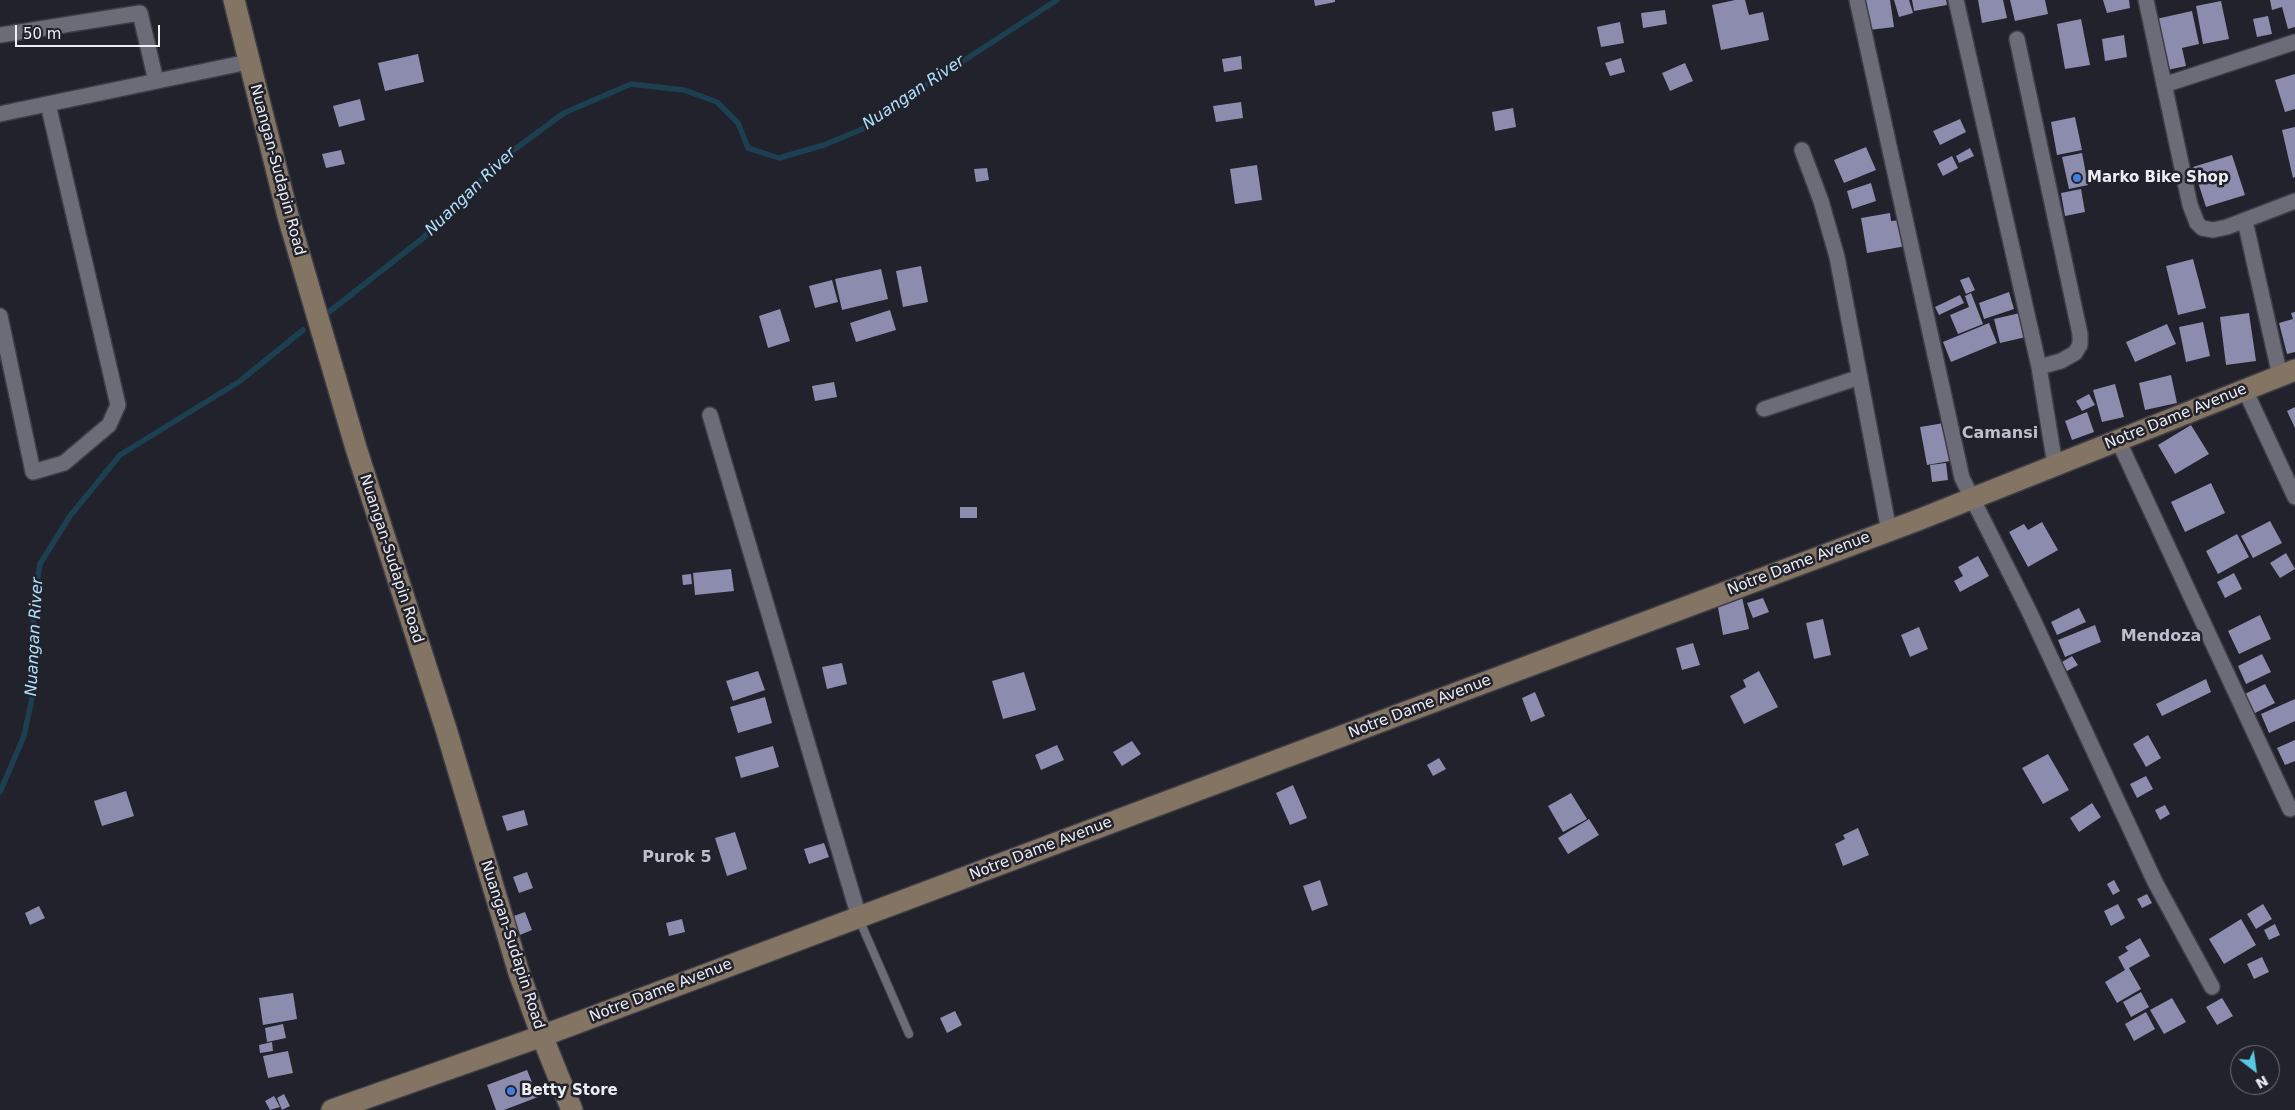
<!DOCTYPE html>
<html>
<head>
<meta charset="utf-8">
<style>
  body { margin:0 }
  #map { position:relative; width:2295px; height:1110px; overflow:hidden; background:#22222c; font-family:"DejaVu Sans",sans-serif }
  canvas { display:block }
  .north { position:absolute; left:2230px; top:1045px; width:50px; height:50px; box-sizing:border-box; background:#22222c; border:1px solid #73737c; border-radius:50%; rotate:150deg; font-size:14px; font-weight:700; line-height:20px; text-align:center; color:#ededf4 }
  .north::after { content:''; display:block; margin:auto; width:18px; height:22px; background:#57c9e3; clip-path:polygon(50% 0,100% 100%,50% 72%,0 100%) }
  .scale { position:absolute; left:15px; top:25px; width:145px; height:22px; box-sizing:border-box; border:2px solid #ededf4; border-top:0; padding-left:6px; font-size:15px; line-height:18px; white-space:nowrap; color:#ededf4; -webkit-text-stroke:4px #22222c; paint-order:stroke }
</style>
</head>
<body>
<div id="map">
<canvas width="2295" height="1110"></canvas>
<div class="north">N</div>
<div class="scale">50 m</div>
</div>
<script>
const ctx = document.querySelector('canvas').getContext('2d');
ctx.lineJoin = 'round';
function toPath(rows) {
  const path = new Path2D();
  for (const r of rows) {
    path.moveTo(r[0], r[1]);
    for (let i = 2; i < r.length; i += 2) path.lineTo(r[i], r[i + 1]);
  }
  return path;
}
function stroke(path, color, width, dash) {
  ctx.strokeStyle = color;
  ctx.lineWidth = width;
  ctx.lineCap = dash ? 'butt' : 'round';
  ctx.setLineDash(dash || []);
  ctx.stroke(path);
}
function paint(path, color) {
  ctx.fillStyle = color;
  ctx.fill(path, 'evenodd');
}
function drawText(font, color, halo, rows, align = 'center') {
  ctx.font = font + ' "DejaVu Sans",sans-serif';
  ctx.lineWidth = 5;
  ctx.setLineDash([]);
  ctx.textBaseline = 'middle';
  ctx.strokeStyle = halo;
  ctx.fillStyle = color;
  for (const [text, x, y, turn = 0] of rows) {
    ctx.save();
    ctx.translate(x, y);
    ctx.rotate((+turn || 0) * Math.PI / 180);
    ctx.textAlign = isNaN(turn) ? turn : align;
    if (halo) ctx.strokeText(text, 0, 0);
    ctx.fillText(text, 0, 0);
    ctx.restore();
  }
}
stroke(toPath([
  [329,312,423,238,503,158,564,113,631,84,684,90,717,102,738,123,748,148,779,158,824,145,872,125,920,89,1057,0],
  [0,792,24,736,35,684,33,607,40,564,70,516,120,455,240,381,303,330]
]), '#1c4051', 5.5);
paint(toPath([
  [1314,0,1335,0,1335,2,1315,6],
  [1735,0,1745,0,1749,15,1763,12,1769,40,1721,50,1712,5],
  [1865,0,1890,0,1894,27,1869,30],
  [1894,0,1909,0,1913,13,1899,17],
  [1912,0,1946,0,1947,5,1914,11],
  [1978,0,2003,0,2007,18,1982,23],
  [2010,0,2045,0,2048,14,2015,21],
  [2103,0,2129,0,2130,8,2107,13],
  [2270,0,2295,0,2295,27,2288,29,2282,7,2272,10],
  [2221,1,2229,39,2203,44,2196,6],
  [1665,10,1667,24,1643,28,1641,13],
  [2192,11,2199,44,2182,48,2186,66,2167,70,2156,19],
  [2268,16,2272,34,2257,37,2253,19],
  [2081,19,2090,65,2065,69,2057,24],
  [1620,22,1624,43,1601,47,1597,27],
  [2124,35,2127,57,2105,61,2102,39],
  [418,54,424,82,385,91,378,63],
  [1241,56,1242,69,1224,72,1222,59],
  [1621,58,1625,72,1610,76,1605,63],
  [1685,63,1693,81,1670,91,1662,73],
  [2295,74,2295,109,2285,112,2275,80],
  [360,99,365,120,339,127,333,106],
  [1241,102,1243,118,1216,122,1213,106],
  [1513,108,1516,127,1495,131,1492,112],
  [2075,117,2082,150,2057,155,2051,122],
  [1960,119,1966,132,1940,145,1933,131],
  [2295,127,2295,177,2293,178,2282,130],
  [1866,147,1876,170,1844,183,1834,160],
  [1970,148,1974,156,1959,163,1956,156],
  [341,150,345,164,326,168,322,154],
  [2082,153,2088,185,2069,189,2062,157],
  [2232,155,2245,195,2206,207,2193,167],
  [1952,156,1958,168,1943,176,1937,164],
  [1257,165,1262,200,1235,204,1230,169],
  [987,168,989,180,976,182,974,169],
  [1871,183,1876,201,1852,209,1847,191],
  [2081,189,2085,212,2065,216,2061,193],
  [1890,213,1891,221,1902,220,1906,246,1867,253,1861,218],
  [2193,259,2206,308,2178,315,2166,266],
  [921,266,928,302,903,307,896,271],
  [881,269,888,299,842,310,835,279],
  [1969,277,1975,290,1966,294,1960,280],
  [832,280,838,302,815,308,809,286],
  [2009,292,2014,309,1984,319,1979,303],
  [1971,293,1983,324,1958,334,1950,315,1969,307,1965,296],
  [1960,295,1964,303,1939,315,1935,307],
  [780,309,790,341,768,348,759,316],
  [890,310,896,330,856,342,850,323],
  [2295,312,2295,352,2287,354,2279,323,2293,319,2291,313],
  [2020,313,2026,337,2000,343,1994,319],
  [2249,313,2256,361,2226,365,2220,317],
  [2203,322,2210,356,2186,362,2179,327],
  [1989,323,1997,343,1951,362,1943,342],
  [2167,324,2176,344,2135,362,2126,342],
  [2171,375,2177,403,2145,410,2139,383],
  [834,382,837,397,815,401,812,386],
  [2115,384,2124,417,2102,422,2093,390],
  [2089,394,2095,405,2082,411,2076,401],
  [2295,407,2295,428,2287,411],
  [2087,412,2094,432,2072,440,2065,421],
  [1944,423,1950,461,1927,465,1920,427],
  [2191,425,2209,454,2175,474,2158,445],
  [1946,463,1948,480,1932,482,1930,465],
  [2211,483,2225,513,2185,532,2171,502],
  [960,507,977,507,977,518,960,518],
  [2270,521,2282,543,2253,558,2241,536],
  [2042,522,2058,550,2028,567,2009,532,2024,524,2028,530],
  [2237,534,2249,557,2218,574,2206,551],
  [2286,553,2295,569,2280,578,2270,563],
  [1978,556,1989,576,1960,592,1954,581,1963,576,1958,567],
  [731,569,734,591,695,595,693,573],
  [2234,573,2242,589,2225,598,2217,582],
  [691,574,692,584,683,585,682,575],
  [1742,597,1749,629,1723,635,1717,602],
  [1763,598,1769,612,1753,618,1747,603],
  [2079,608,2086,622,2057,635,2051,622],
  [2260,615,2271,639,2239,654,2228,631],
  [1823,619,1831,655,1814,659,1806,623],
  [2095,625,2101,642,2065,657,2058,640],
  [1919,627,1928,649,1910,657,1901,635],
  [1693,643,1700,665,1682,670,1676,648],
  [2262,654,2271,672,2246,684,2238,666],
  [2072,656,2078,665,2067,671,2062,662],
  [842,663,847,684,827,689,822,667],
  [758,671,765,690,733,701,726,681],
  [1759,671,1778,707,1744,724,1730,696,1746,687,1743,680],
  [1024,672,1036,710,1003,719,992,681],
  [2206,679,2211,692,2162,716,2156,704],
  [2265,684,2275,703,2251,715,2241,696],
  [1535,692,1545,716,1531,722,1522,698],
  [765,697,772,723,738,733,730,707],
  [2295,699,2295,721,2269,733,2261,714],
  [2148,735,2161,758,2146,767,2133,744],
  [2295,740,2295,761,2285,765,2277,748],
  [1132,741,1141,754,1122,766,1113,752],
  [1057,745,1064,760,1041,770,1035,755],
  [773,746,779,767,741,778,735,757],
  [2048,754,2069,790,2043,804,2022,768],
  [1439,758,1446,769,1433,776,1427,765],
  [2146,776,2153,789,2137,798,2130,784],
  [1293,785,1307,818,1290,825,1276,793],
  [126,791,134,816,102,826,94,801],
  [1571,793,1587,819,1563,832,1548,806],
  [2092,803,2101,817,2079,832,2070,818],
  [2165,805,2170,814,2160,820,2155,810],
  [524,810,528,825,507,831,502,816],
  [1589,819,1599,835,1568,854,1558,838],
  [1858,828,1869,855,1843,866,1835,844,1845,839,1843,835],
  [735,832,747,869,727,876,715,838],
  [824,843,829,857,809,864,804,849],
  [527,872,533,888,519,893,513,877],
  [1320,880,1328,905,1312,911,1303,886],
  [2114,880,2120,891,2113,895,2107,884],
  [2147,894,2152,903,2142,908,2137,899],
  [2118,904,2125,918,2111,926,2104,911],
  [2263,904,2272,919,2256,929,2247,914],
  [39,906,45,918,30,925,25,913],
  [525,912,532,930,515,937,508,918],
  [682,919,685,932,669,936,666,923],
  [2241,919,2256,945,2224,964,2209,939],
  [2275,924,2280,935,2269,940,2264,930],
  [2140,938,2150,956,2129,968,2141,989,2117,1003,2105,982,2125,970,2118,957,2128,951,2125,947],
  [2262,957,2269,972,2254,979,2247,964],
  [2141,992,2149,1007,2131,1017,2123,1002],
  [293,993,297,1019,263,1025,259,998],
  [2172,998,2186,1022,2164,1034,2150,1010],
  [2222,998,2233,1016,2217,1025,2206,1007],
  [955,1011,962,1025,947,1033,940,1018],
  [2146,1012,2155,1029,2134,1041,2125,1024],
  [283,1024,286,1038,267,1042,265,1028],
  [272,1042,273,1051,260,1053,259,1045],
  [288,1051,293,1073,268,1078,263,1056],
  [527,1070,538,1097,504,1110,496,1110,487,1085],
  [284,1094,290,1106,282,1110,277,1098],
  [274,1096,280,1107,270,1110,265,1101]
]), '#8c8caf');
const lane = toPath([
  [859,919,909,1034]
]);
const street = toPath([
  [1857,0,1962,478,2028,609,2155,882,2212,987],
  [1956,0,2039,367,2055,465],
  [2146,0,2190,205,2197,223,2202,228,2213,230,2227,227,2295,201],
  [0,35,140,13,156,81],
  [2017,39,2080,334,2080,345,2075,353,2061,361,2039,367],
  [2164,85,2295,42],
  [0,114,248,62],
  [1802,150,1821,201,1837,257,1889,531],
  [2245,221,2280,376],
  [0,316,33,472,64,463,109,425,118,405,48,104],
  [2245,390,2295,497],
  [1764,409,1860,377],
  [710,415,859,917],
  [2118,440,2290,809]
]);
const secondary = toPath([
  [234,0,288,216,356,448,446,729,519,973,542,1036,572,1110],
  [332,1110,542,1036,1918,520,2295,370]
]);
stroke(lane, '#3d3d46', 10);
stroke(street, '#3d3d46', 18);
stroke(secondary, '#3d3d46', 24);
stroke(lane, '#6c6c79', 8);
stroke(street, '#6c6c79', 15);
stroke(secondary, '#837464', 21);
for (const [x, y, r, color] of [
  [2077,178,5,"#3f7fe0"],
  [511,1091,5,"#3f7fe0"]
]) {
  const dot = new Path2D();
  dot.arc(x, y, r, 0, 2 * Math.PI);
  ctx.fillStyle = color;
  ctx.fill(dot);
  stroke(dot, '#22222c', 2);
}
drawText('15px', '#ededf4', '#22222c', [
  ["Nuangan-Sudapin Road",277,170,75],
  ["Notre Dame Avenue",2176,417,-22],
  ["Nuangan-Sudapin Road",391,559,72],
  ["Notre Dame Avenue",1799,564,-21],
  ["Notre Dame Avenue",1420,707,-21],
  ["Notre Dame Avenue",1041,849,-21],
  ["Nuangan-Sudapin Road",512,945,72],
  ["Notre Dame Avenue",661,991,-21]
]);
drawText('bold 15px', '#ededf4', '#22222c', [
  ["Marko Bike Shop",2087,178],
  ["Betty Store",521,1091]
], 'left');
drawText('italic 16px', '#ade1fb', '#22222c', [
  ["Nuangan River",914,93,-34],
  ["Nuangan River",471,192,-44],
  ["Nuangan River",35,637,-87]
]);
drawText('bold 16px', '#bebfcd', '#22222c', [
  ["Camansi",2000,434],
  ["Mendoza",2161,637],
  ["Purok 5",677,858]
]);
</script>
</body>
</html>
